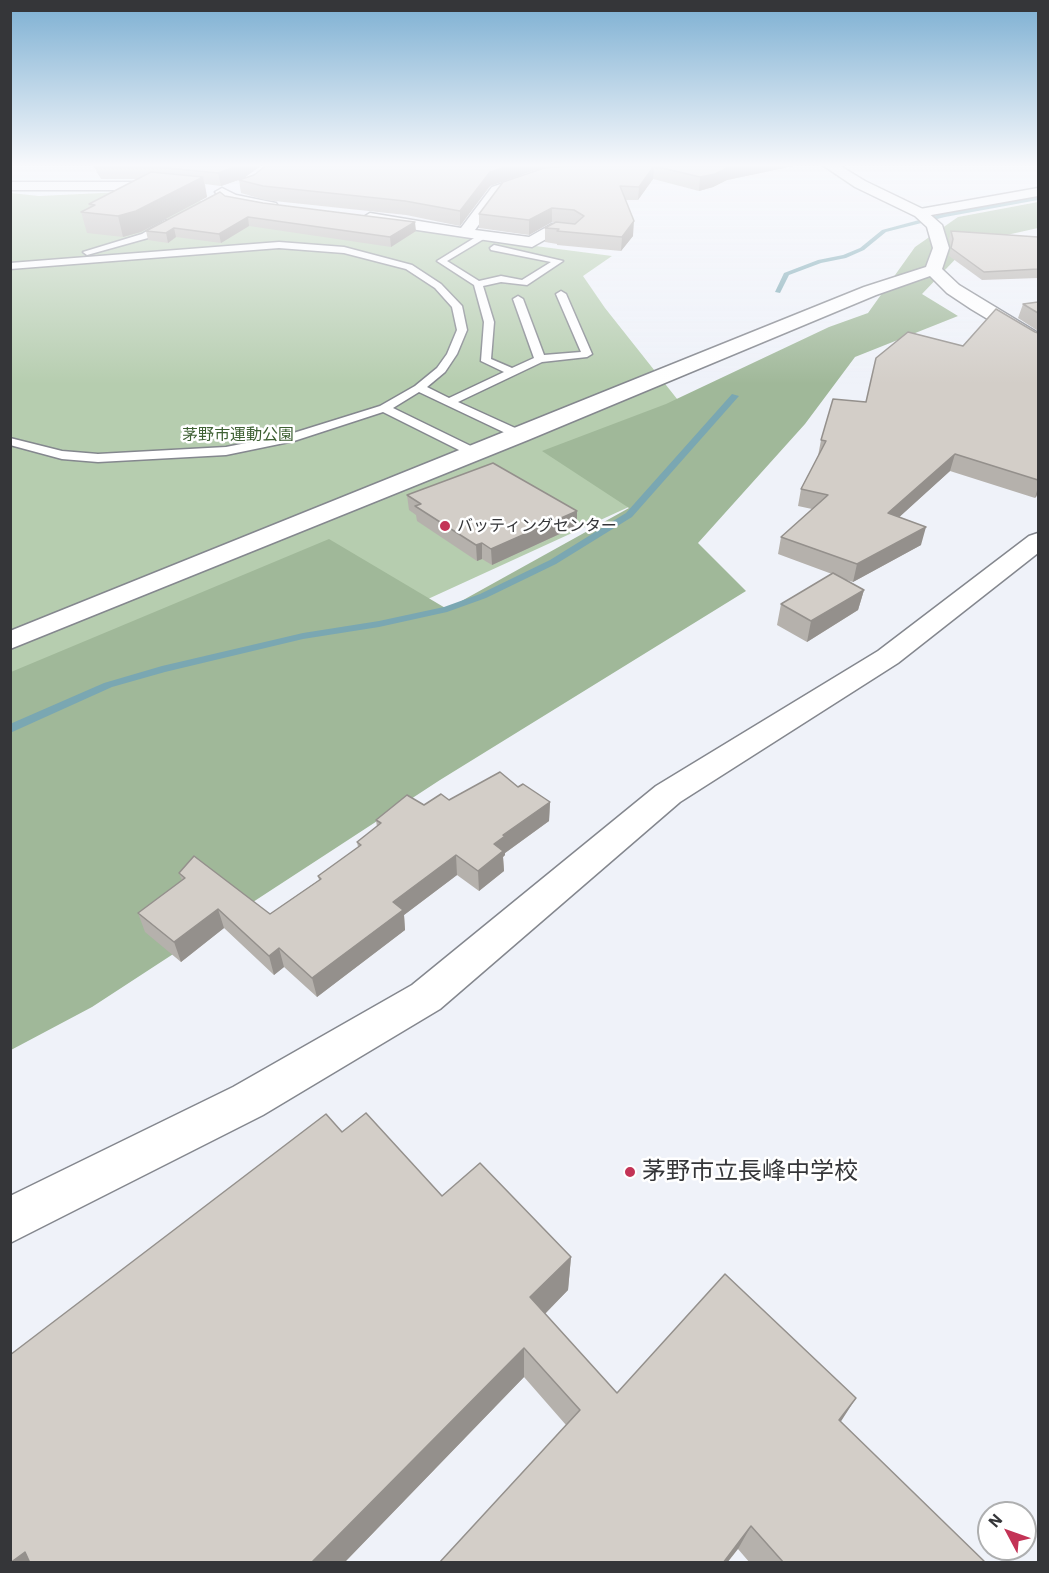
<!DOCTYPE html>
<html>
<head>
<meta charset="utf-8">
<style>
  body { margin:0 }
  #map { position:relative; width:1049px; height:1573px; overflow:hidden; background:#eff2f9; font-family:"IBM Plex Sans",sans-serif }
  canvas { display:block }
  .frame { position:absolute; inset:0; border:12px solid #353639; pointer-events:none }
  .north { position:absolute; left:977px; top:1501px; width:60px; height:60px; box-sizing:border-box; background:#fff; border:2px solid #aeafb0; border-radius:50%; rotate:311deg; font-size:16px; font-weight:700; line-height:24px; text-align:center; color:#353639 }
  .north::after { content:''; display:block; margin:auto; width:21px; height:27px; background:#c33356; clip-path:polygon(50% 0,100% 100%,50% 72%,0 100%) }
</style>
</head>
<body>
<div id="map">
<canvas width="1049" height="1573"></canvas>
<div class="frame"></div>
<div class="north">N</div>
</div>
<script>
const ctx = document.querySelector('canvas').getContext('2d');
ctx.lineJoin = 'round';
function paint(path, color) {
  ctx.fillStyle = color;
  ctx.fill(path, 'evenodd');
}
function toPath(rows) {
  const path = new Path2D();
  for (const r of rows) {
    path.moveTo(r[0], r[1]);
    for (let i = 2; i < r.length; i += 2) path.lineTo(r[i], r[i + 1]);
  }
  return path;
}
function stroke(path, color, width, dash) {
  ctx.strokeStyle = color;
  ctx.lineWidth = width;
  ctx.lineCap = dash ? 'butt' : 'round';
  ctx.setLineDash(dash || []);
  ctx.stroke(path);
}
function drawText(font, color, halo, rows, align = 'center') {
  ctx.font = font + ' "IBM Plex Sans","Noto Sans JP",sans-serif';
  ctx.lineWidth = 5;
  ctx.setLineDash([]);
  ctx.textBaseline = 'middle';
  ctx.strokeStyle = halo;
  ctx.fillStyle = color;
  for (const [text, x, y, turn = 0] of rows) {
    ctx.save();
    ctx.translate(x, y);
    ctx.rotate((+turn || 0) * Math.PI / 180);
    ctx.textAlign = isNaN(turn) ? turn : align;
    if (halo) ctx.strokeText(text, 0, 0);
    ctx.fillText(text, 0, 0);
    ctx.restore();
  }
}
paint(toPath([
  [144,191,222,205,612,256,583,276,605,308,727,462,11,790,11,193,39,196]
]), '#b6cdaf');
paint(toPath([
  [1038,202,1038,228,989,239,967,247,922,294,958,316,855,357,805,424,698,543,746,591,440,780,92,1007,11,1050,11,672,329,539,447,609,629,508,542,451,666,404,829,327,868,313,915,247,958,217]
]), '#a0b899');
paint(toPath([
  [1038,196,1038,200,945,217,886,232,864,250,846,258,821,263,789,275,780,293,775,292,784,273,818,260,843,255,860,248,882,230,945,213,1038,196],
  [732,394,739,396,632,517,556,564,486,598,447,612,379,627,303,639,165,672,112,687,10,733,10,724,104,683,162,666,303,633,379,621,444,607,480,594,550,560,626,513,732,394]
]), '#7aa7b2');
const service = toPath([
  [165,220,172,222,148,238,87,255,83,252,142,234,165,220],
  [484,232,487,233,487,237,447,261,479,281,501,276,522,280,551,262,491,250,490,248,494,245,563,261,527,285,501,282,483,286,494,322,491,359,512,368,534,358,513,299,518,296,523,299,544,355,581,352,556,294,561,291,566,294,592,354,587,357,542,362,458,402,524,432,524,438,516,438,419,392,393,408,479,450,479,456,471,456,383,412,294,441,226,455,98,462,62,459,10,445,10,438,62,451,98,454,226,447,287,435,380,406,415,386,437,368,447,354,457,330,452,307,435,288,406,269,344,253,279,248,10,269,10,263,279,242,344,247,412,265,441,284,462,306,467,330,457,354,445,372,427,387,449,398,504,372,481,361,484,322,474,285,437,261,484,232]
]);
const minor = toPath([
  [539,171,544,172,546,175,544,178,502,193,475,230,529,237,552,224,578,228,581,231,578,234,555,234,532,247,370,223,362,218,370,213,461,228,492,187,539,171],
  [10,182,168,182,175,186,168,190,10,190,10,182],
  [222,188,236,195,276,203,278,206,271,210,227,202,215,192,222,188],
  [1038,188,1038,196,920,217,913,213,920,209,1038,188]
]);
const tertiary = toPath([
  [821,164,837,164,865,181,925,210,942,225,949,248,942,269,959,285,1038,333,1038,347,1031,345,971,309,947,293,930,276,876,295,528,440,10,649,10,631,864,287,926,267,933,248,927,227,915,216,855,187,821,164],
  [1038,533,1038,553,898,663,680,802,440,1009,263,1115,10,1243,10,1196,233,1087,412,985,656,786,878,651,1029,536,1038,533]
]);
stroke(service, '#84878e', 3);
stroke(minor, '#84878e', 3);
stroke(tertiary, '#84878e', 3);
paint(service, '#fff');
paint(minor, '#fff');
paint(tertiary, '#fff');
paint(toPath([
  [92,164,263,164,244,178,254,175,803,164,727,180,713,187,699,191,653,179,638,200,625,200,633,236,621,251,557,245,557,244,545,242,545,228,556,222,552,222,529,235,479,228,479,214,540,169,535,170,490,186,460,226,406,215,265,200,241,193,239,180,221,186,205,184,207,197,141,232,123,237,87,233,81,212,90,207,89,204,138,179,101,179],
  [225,196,263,203,416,231,391,247,249,226,221,243,176,237,168,243,148,240,146,231],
  [951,231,1038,237,1038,278,982,280,949,256,951,248,949,239],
  [1038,302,1038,331,1018,318,1023,304],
  [1035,332,1038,333,1038,495,1035,498,950,471,899,517,921,545,853,582,843,579,864,590,858,610,807,642,777,625,781,604,832,574,778,554,781,537,812,509,798,506,801,489,818,456,821,440,866,402,963,346],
  [407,495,577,511,577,526,492,565,482,559,477,561,417,521,416,515,409,510],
  [518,787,550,802,549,821,505,853,505,855,503,857,504,871,479,891,457,875,404,915,405,930,317,997,284,967,274,975,224,928,181,962,145,932,138,913,182,881,179,873,270,914,319,880,318,876,358,847,357,842,377,827,376,820,424,805],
  [342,1132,442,1196,571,1257,568,1290,545,1314,617,1393,841,1422,986,1563,750,1563,738,1549,566,1425,524,1377,344,1563,10,1563]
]), '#b5b1ac');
paint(toPath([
  [244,164,263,164,244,178,221,186,218,173],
  [516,164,595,164,535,170,490,186,460,226,460,211,490,172],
  [745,164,803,164,727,180,713,187,699,191,700,177,729,167],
  [654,166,653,179,638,200,639,187],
  [203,177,207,197,141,232,123,237,118,216],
  [552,208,552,222,529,235,529,220],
  [248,217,249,226,221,243,219,234],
  [634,221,633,236,621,251,622,237],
  [415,222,416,231,391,247,390,237],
  [174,228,176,237,168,243,166,233],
  [955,454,950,471,884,531,888,513],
  [1038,487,1038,492,1035,498],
  [577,511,577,526,492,565,491,549],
  [926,527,921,545,853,582,857,564],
  [482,543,482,559,477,561,476,545],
  [864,590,858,610,807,642,811,621],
  [550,802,549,821,505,853,505,855,503,857,504,871,479,891,478,871,494,844,503,835],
  [456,855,457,875,404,915,405,930,317,997,312,978,393,902],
  [218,909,224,928,181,962,174,942],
  [279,948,284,967,274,975,269,956],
  [571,1257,568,1290,530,1329,530,1297],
  [524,1348,524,1377,344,1563,311,1563],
  [856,1398,838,1426,839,1420],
  [751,1526,738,1549,727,1563,723,1563],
  [25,1552,40,1563,11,1563]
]), '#94908c');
const building = toPath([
  [96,164,244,164,218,173,147,166,98,166,96,164],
  [268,164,516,164,490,172,460,211,405,201,263,186,239,180,254,175,268,164],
  [588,164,745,164,729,167,715,174,700,177,654,166,639,187,620,186,634,221,622,237,557,231,559,229,545,228,556,222,575,224,584,216,574,210,552,208,529,220,479,214,503,182,544,168,588,164],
  [151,172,203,177,136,211,118,216,81,212,95,205,89,204,151,172],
  [220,192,225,196,263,203,415,222,390,237,248,217,219,234,174,228,166,233,146,231,220,192],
  [951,231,1038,237,1038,269,984,272,951,248,953,239,951,231],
  [1038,302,1038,313,1023,304,1038,302],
  [996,309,1035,332,1038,333,1038,480,955,454,888,513,926,527,857,564,781,537,828,495,801,489,826,441,821,440,833,399,866,402,876,358,908,332,963,346,996,309],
  [493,463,577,511,491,549,482,543,476,545,415,506,421,504,407,495,493,463],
  [833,573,864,590,811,621,781,604,833,573],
  [500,772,518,787,523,784,550,802,503,835,505,836,494,844,503,851,478,871,456,855,393,902,403,910,312,978,279,948,269,956,218,909,174,942,138,913,185,878,179,873,194,856,270,914,321,879,318,876,361,845,357,842,381,823,376,820,407,795,424,805,441,794,449,800,500,772],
  [366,1113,442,1196,480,1163,571,1257,530,1297,617,1393,725,1274,856,1398,839,1420,986,1563,784,1563,751,1526,723,1563,439,1563,580,1410,524,1348,311,1563,30,1563,25,1552,10,1563,10,1355,326,1114,342,1132,366,1113]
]);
paint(building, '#d3cec8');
stroke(building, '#94908c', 1.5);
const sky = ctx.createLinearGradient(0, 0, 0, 384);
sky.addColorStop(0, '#7cafd2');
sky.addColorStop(0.43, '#f8f9fc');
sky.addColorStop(1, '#f8f9fc00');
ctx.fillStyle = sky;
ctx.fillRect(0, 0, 1049, 384);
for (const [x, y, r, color] of [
  [445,526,6,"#c33356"],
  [630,1172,6,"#c33356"]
]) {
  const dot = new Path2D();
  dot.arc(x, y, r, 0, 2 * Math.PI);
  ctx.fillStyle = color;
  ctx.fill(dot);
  stroke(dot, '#fff', 2);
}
drawText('16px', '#3e6033', '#fff', [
  ["茅野市運動公園",238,435]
]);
drawText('16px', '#353639', '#fff', [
  ["バッティングセンター",457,526]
], 'left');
drawText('24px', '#353639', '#fff', [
  ["茅野市立長峰中学校",642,1172]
], 'left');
</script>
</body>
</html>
